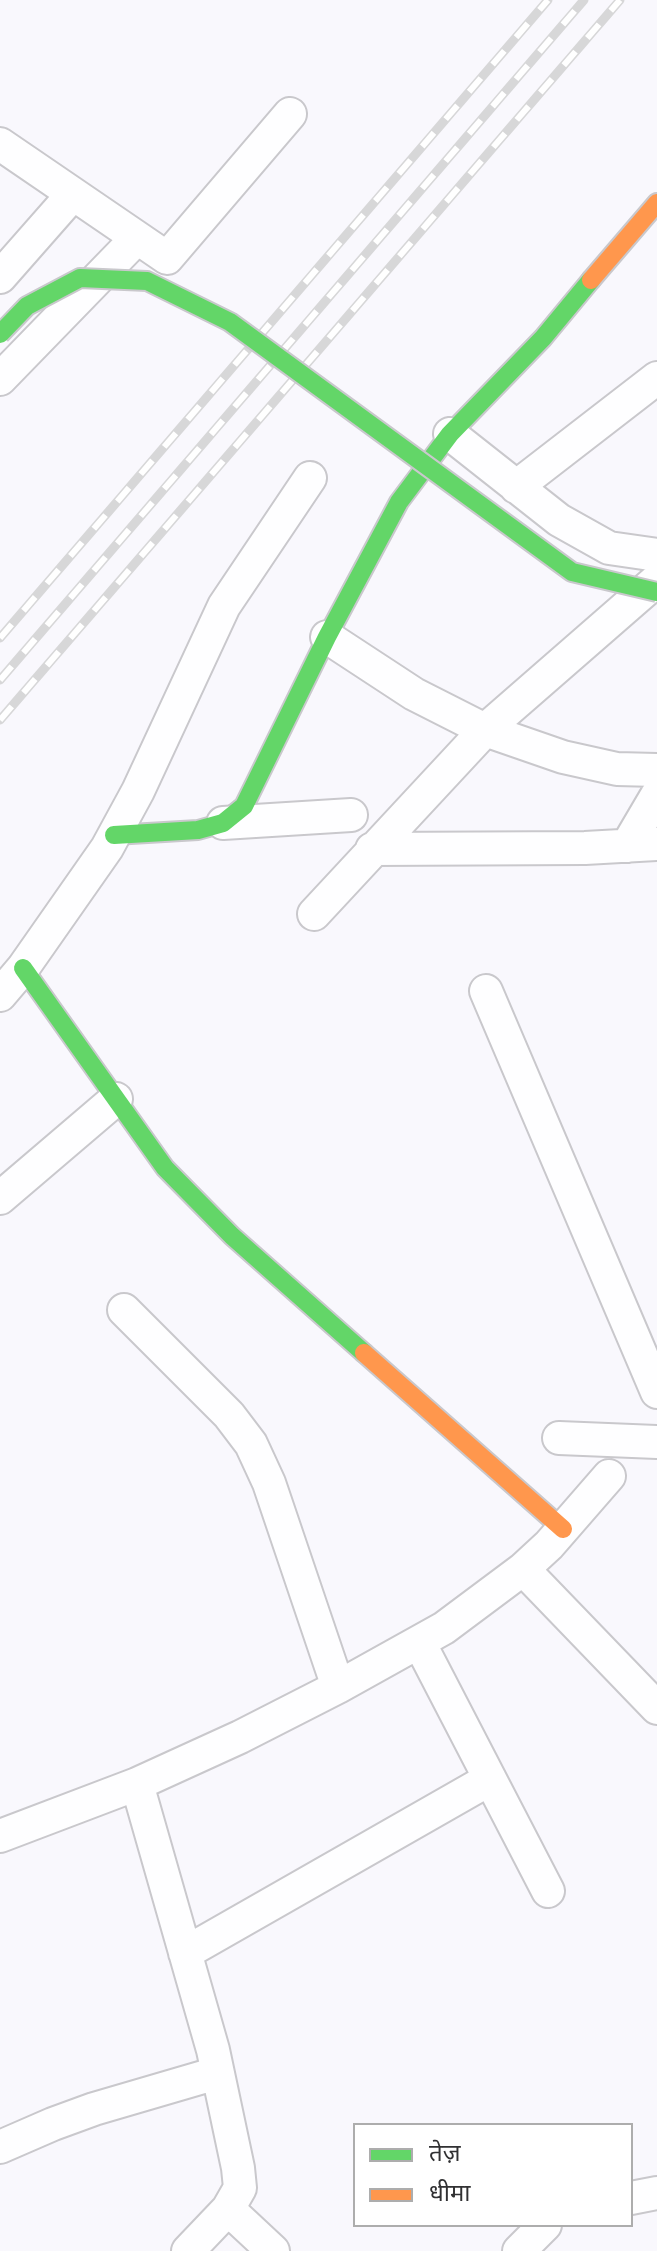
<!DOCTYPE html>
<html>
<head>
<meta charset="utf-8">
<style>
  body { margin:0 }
  #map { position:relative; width:657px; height:2251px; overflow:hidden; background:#f9f8fd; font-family:"Asap Condensed","Noto Sans Devanagari",sans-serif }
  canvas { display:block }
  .legend { position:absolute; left:353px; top:2123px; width:280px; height:104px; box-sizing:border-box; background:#fff; border:2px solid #adadad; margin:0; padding:10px 14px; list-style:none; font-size:24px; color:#313133 }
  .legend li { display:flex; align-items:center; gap:16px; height:40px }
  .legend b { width:40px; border:2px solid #adadad }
</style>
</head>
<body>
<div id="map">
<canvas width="657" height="2251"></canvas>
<ul class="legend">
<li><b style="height:10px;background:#63d668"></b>तेज़</li>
<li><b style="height:10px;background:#ff974d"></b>धीमा</li>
</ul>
</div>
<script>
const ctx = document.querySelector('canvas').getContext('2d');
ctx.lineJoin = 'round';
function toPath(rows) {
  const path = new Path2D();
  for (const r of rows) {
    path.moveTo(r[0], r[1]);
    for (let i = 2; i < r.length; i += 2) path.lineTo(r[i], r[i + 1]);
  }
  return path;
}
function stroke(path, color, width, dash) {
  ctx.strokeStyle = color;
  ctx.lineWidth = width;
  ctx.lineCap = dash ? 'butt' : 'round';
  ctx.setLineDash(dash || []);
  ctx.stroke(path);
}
const street = toPath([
  [0,144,167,258,290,114],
  [0,277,73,194],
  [0,379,137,238],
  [450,434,559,520,609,548,657,555],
  [516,487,657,378],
  [327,637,414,694,485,730,563,757,617,769,657,770],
  [223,823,351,815],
  [627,846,657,795],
  [372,849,585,848,657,844],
  [314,914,485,730,657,580],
  [486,991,657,1392],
  [0,995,23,968,107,848,138,791,224,606,310,478],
  [0,1198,116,1099],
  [124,1310,229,1415,251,1444,269,1483,338,1687],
  [559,1438,657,1442],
  [523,1569,657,1708],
  [419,1642,548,1891],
  [137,1784,213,2050,238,2168,240,2188,228,2209,188,2251],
  [0,1836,137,1784,240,1737,338,1687,444,1628,523,1569,549,1545,609,1476],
  [185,1953,490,1779],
  [0,2147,53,2124,94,2109,217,2073],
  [631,2198,657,2193],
  [228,2209,273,2251],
  [519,2251,545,2225]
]);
const fast = toPath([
  [114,835,198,830,223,823,244,806,327,637,399,502,450,434,543,338,591,280],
  [23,968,165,1168,232,1236,364,1353]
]);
const slow = toPath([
  [591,280,657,203],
  [364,1353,563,1529]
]);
stroke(street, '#c9c8cc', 36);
stroke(fast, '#c9c8cc', 22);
stroke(slow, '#c9c8cc', 22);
stroke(street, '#fefeff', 32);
stroke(fast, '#63d668', 18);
stroke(slow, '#ff974d', 18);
const rail = toPath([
  [0,638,548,0],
  [0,680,584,0],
  [0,720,620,0]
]);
stroke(rail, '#d7d7d8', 9);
stroke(rail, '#fff', 6, [18]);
const fastBridge = toPath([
  [0,334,27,306,80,278,147,281,230,322,572,572,657,592]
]);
stroke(fastBridge, '#c9c8cc', 22, []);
stroke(fastBridge, '#63d668', 18);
</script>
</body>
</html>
